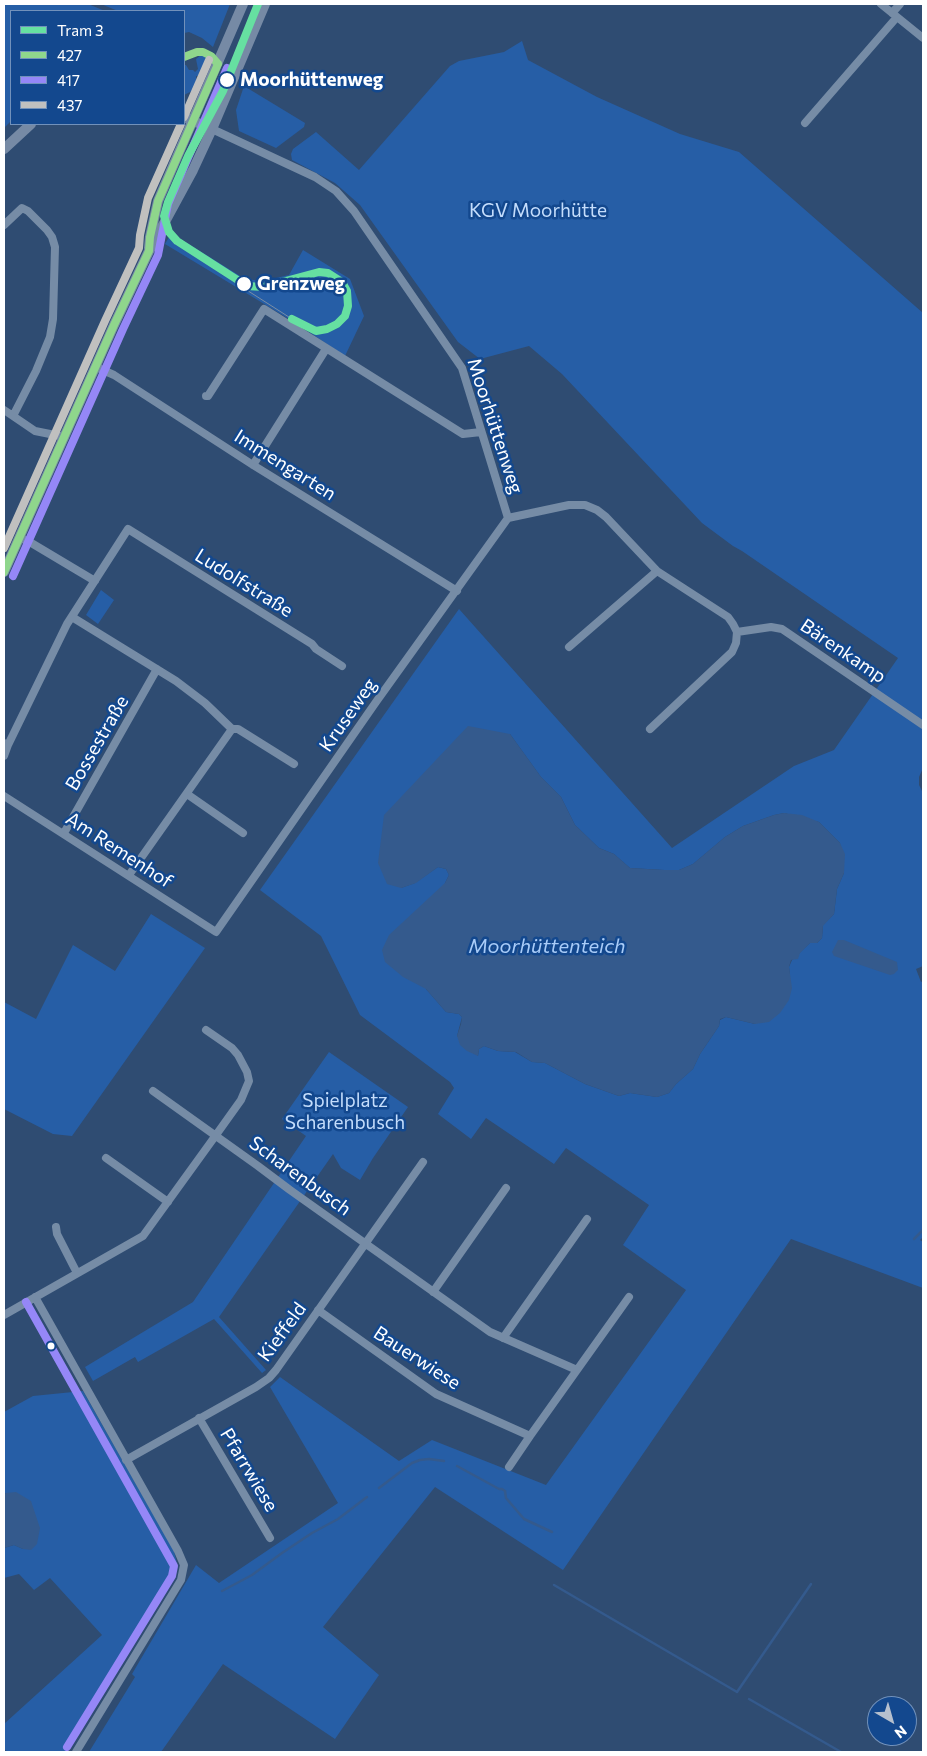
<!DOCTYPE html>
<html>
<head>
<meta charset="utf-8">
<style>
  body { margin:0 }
  #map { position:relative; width:927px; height:1756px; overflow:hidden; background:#2f4c72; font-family:Commissioner,sans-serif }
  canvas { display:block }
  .frame { position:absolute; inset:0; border:5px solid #fff; pointer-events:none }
  .legend { position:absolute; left:10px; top:10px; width:175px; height:115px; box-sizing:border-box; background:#13488e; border:1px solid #7191bb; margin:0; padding:6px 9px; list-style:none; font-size:15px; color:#fff }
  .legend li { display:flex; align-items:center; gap:10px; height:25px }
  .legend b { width:25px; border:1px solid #7191bb }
  .north { position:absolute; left:867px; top:1696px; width:50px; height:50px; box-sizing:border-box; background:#13488e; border:1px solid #7191bb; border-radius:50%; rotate:142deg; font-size:14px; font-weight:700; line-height:20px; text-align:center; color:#fff }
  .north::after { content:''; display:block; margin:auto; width:18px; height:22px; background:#b6c0ce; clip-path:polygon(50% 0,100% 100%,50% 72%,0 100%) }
</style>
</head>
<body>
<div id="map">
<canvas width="927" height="1756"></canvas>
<div class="frame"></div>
<ul class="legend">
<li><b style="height:6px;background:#66e0a1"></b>Tram 3</li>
<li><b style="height:6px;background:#8fd68c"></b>427</li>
<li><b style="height:6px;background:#9587f7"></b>417</li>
<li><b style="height:6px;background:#c0c0bf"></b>437</li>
</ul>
<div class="north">N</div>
</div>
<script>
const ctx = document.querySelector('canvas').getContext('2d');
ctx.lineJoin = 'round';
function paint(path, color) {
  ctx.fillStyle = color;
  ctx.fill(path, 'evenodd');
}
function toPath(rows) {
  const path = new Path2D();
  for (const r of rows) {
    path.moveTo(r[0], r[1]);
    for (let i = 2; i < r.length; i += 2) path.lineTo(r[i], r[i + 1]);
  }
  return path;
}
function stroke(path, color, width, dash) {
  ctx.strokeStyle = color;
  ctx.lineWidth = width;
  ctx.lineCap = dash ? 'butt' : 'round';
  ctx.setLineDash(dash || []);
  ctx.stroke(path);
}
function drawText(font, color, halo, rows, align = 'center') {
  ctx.font = font + ' Commissioner,sans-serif';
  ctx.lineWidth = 5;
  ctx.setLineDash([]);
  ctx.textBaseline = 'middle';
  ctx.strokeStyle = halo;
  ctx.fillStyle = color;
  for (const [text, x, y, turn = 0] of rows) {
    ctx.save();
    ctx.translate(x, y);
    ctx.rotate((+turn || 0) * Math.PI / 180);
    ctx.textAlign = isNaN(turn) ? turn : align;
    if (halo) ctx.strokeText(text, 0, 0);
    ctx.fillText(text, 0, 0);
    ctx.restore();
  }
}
paint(toPath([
  [4,4,88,4,105,11,11,11,11,121,4,128],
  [101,4,230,4,213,47,202,38,189,32,184,33,184,11,118,11],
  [522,41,528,60,597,97,680,134,739,152,923,313,923,768,919,777,919,785,923,793,923,966,916,969,921,982,923,981,923,1237,920,1240,923,1242,923,1288,791,1239,563,1570,435,1487,323,1627,379,1675,335,1739,223,1664,161,1752,89,1752,135,1677,132,1674,196,1565,219,1583,338,1503,270,1387,280,1377,399,1461,432,1440,546,1485,686,1290,623,1245,649,1205,566,1148,554,1164,486,1118,471,1139,438,1114,454,1088,450,1082,360,1015,321,936,260,890,459,609,672,848,794,766,834,750,898,658,742,551,733,546,702,523,562,374,529,346,480,359,458,342,360,205,335,183,292,160,291,154,293,149,316,132,359,170,450,66,459,61,504,52],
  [510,734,541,777,561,797,575,825,599,848,614,854,630,868,664,870,679,870,693,864,725,837,743,826,774,815,784,813,819,822,840,843,844,873,837,889,834,914,823,925,822,938,817,943,810,943,792,960,789,967,790,975,755,1024,726,1017,720,1020,719,1026,700,1054,693,1069,676,1084,669,1093,657,1097,630,1093,619,1096,585,1084,545,1063,532,1062,515,1052,498,1051,484,1046,479,1049,478,1056,457,1036,462,1017,459,1014,446,1012,426,989,445,883,449,875,446,869,438,867,415,883,401,888],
  [202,54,207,56,209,59,200,81,198,76,196,76,197,85,192,91,184,95,184,65,186,65,189,70,193,70,195,72,198,69,196,59],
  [244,86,305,123,304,127,276,148,239,131,236,110],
  [172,232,174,235,245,279,263,281,289,275,303,250,350,279,364,316,345,356,294,322,165,244],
  [101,590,114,600,98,624,86,615],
  [151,914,205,948,72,1136,53,1134,4,1109,4,1002,36,1019,73,945,115,971],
  [329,1052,408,1107,373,1158,360,1180,341,1168,333,1154,219,1317,266,1370,262,1373,214,1319,138,1362,135,1357,93,1381,85,1367,193,1302,306,1136,282,1119],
  [83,1391,174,1551,177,1564,169,1587,66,1752,8,1752,4,1749,4,1724,102,1635,50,1578,34,1590,19,1574,4,1578,4,1548,14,1545,23,1549,6,1493,4,1495,4,1412,33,1396]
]), '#265ea6');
paint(toPath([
  [468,726,510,734,541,777,561,797,575,825,599,848,614,854,630,868,664,870,679,870,693,864,725,837,743,826,774,815,784,813,802,815,819,822,840,843,845,854,844,873,837,889,834,914,823,926,822,938,817,943,810,943,800,953,798,959,791,960,789,967,792,988,789,1000,780,1013,769,1022,755,1024,726,1017,720,1019,719,1026,700,1054,693,1069,676,1084,669,1093,657,1097,630,1093,619,1096,585,1084,545,1063,532,1062,516,1052,498,1051,484,1046,479,1049,478,1056,467,1051,460,1045,457,1036,461,1024,462,1017,459,1014,446,1012,426,989,403,977,385,962,382,950,389,935,445,883,449,875,446,869,438,867,416,883,401,888,387,884,378,863,384,815],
  [838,940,844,940,897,962,898,970,894,974,890,975,834,956,832,952],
  [16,1492,31,1501,40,1528,37,1544,31,1550,23,1549,14,1545,4,1548,4,1495,6,1493]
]), '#345a8d');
stroke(toPath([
  [914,1239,923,1230],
  [457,1466,499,1489,502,1489,505,1491,506,1498,524,1519,552,1532],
  [379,1488,412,1463,420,1460,429,1459,444,1461],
  [554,1585,737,1692,811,1584],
  [222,1591,252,1575,282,1553,312,1533,338,1519,367,1497],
  [749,1699,841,1752]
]), '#345a8d', 2.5);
stroke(toPath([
  [881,4,923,38],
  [892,13,900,4],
  [805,123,897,17],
  [212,129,315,177,336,191,354,211,462,368,508,518],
  [4,225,22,208,28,211,47,230,52,237,55,247,53,319,50,337,36,371,13,416,35,431,65,437],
  [96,367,114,375,253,465,457,591],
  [206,396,208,396,264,309,463,434,481,432],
  [4,410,13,416],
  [253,465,326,349],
  [508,518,569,505,585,505,597,510,606,517,657,571,728,617,733,624,737,632,736,643,732,652,650,729],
  [19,538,28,541,95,581],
  [72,617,176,681,205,703,232,729,238,729,294,764],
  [737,632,771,627,782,629,923,725],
  [569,647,657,571],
  [4,743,8,745,67,624,128,529,312,644,316,649,342,666],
  [4,756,8,745],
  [187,794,243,833],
  [4,796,216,932,376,702,508,518],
  [64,833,157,669],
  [129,875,232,729],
  [153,1091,258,1166,290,1190,490,1332,577,1370],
  [106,1158,168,1202],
  [56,1227,57,1234,77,1273],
  [433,1292,506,1188],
  [35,1297,178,1551,184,1565,181,1580,76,1752],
  [318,1310,436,1394,530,1436,629,1297],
  [4,1315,143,1236,216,1135,241,1100,249,1081,247,1072,238,1055,232,1048,206,1030],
  [503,1338,587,1219],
  [199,1418,270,1538],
  [126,1460,256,1387,269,1378,276,1370,423,1162],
  [509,1467,530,1436]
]), '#768ca6', 8);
stroke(toPath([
  [184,117,212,129],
  [4,149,31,124],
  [149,248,150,237,158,201,243,4],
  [4,572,114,325,149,251,193,170,212,129,265,4]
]), '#768aa5', 10);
stroke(toPath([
  [242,287,292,319]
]), '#798da5', 1);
stroke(toPath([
  [184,57,197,52,203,52,211,56,218,64],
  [4,572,114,325,149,251,150,237,158,201,218,64]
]), '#8fd68c', 8);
stroke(toPath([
  [13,576,123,329,158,255,168,204,227,68],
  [26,1302,174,1566,172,1576,67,1747]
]), '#9587f7', 8);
stroke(toPath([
  [184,117,209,60],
  [4,548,105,321,139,248,140,235,148,198,181,124]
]), '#c0c0bf', 8);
stroke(toPath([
  [258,4,223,91,188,156,168,202,164,216,169,232,177,241,247,286,263,287,319,272,328,273,342,282,347,291,348,306,345,316,337,324,327,329,316,331,292,319]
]), '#66e0a1', 8);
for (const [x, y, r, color] of [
  [227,80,8,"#fff"],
  [244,284,8,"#fff"],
  [51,1346,4.5,"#fff"]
]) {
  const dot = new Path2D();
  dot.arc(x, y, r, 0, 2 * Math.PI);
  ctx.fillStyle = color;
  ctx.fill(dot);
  stroke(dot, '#13488e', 2);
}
drawText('bold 19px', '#fff', '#13488e', [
  ["Moorhüttenweg",240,80],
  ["Grenzweg",257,284]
], 'left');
drawText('19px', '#c4ddfc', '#13488e', [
  ["KGV Moorhütte",538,211],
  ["Spielplatz",345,1101],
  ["Scharenbusch",345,1123]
]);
drawText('19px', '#fff', '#13488e', [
  ["Moorhüttenweg",495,426,72],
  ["Immengarten",285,465,32],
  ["Ludolfstraße",244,583,32],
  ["Bärenkamp",843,651,34],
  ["Kruseweg",348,715,-55],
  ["Bossestraße",97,743,-60],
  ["Am Remenhof",119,850,33],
  ["Scharenbusch",300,1176,36],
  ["Kieffeld",282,1332,-54],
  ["Bauerwiese",417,1358,33],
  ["Pfarrwiese",249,1470,59]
]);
drawText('italic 20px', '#a9ccf8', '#13488e', [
  ["Moorhüttenteich",547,946]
]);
</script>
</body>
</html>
